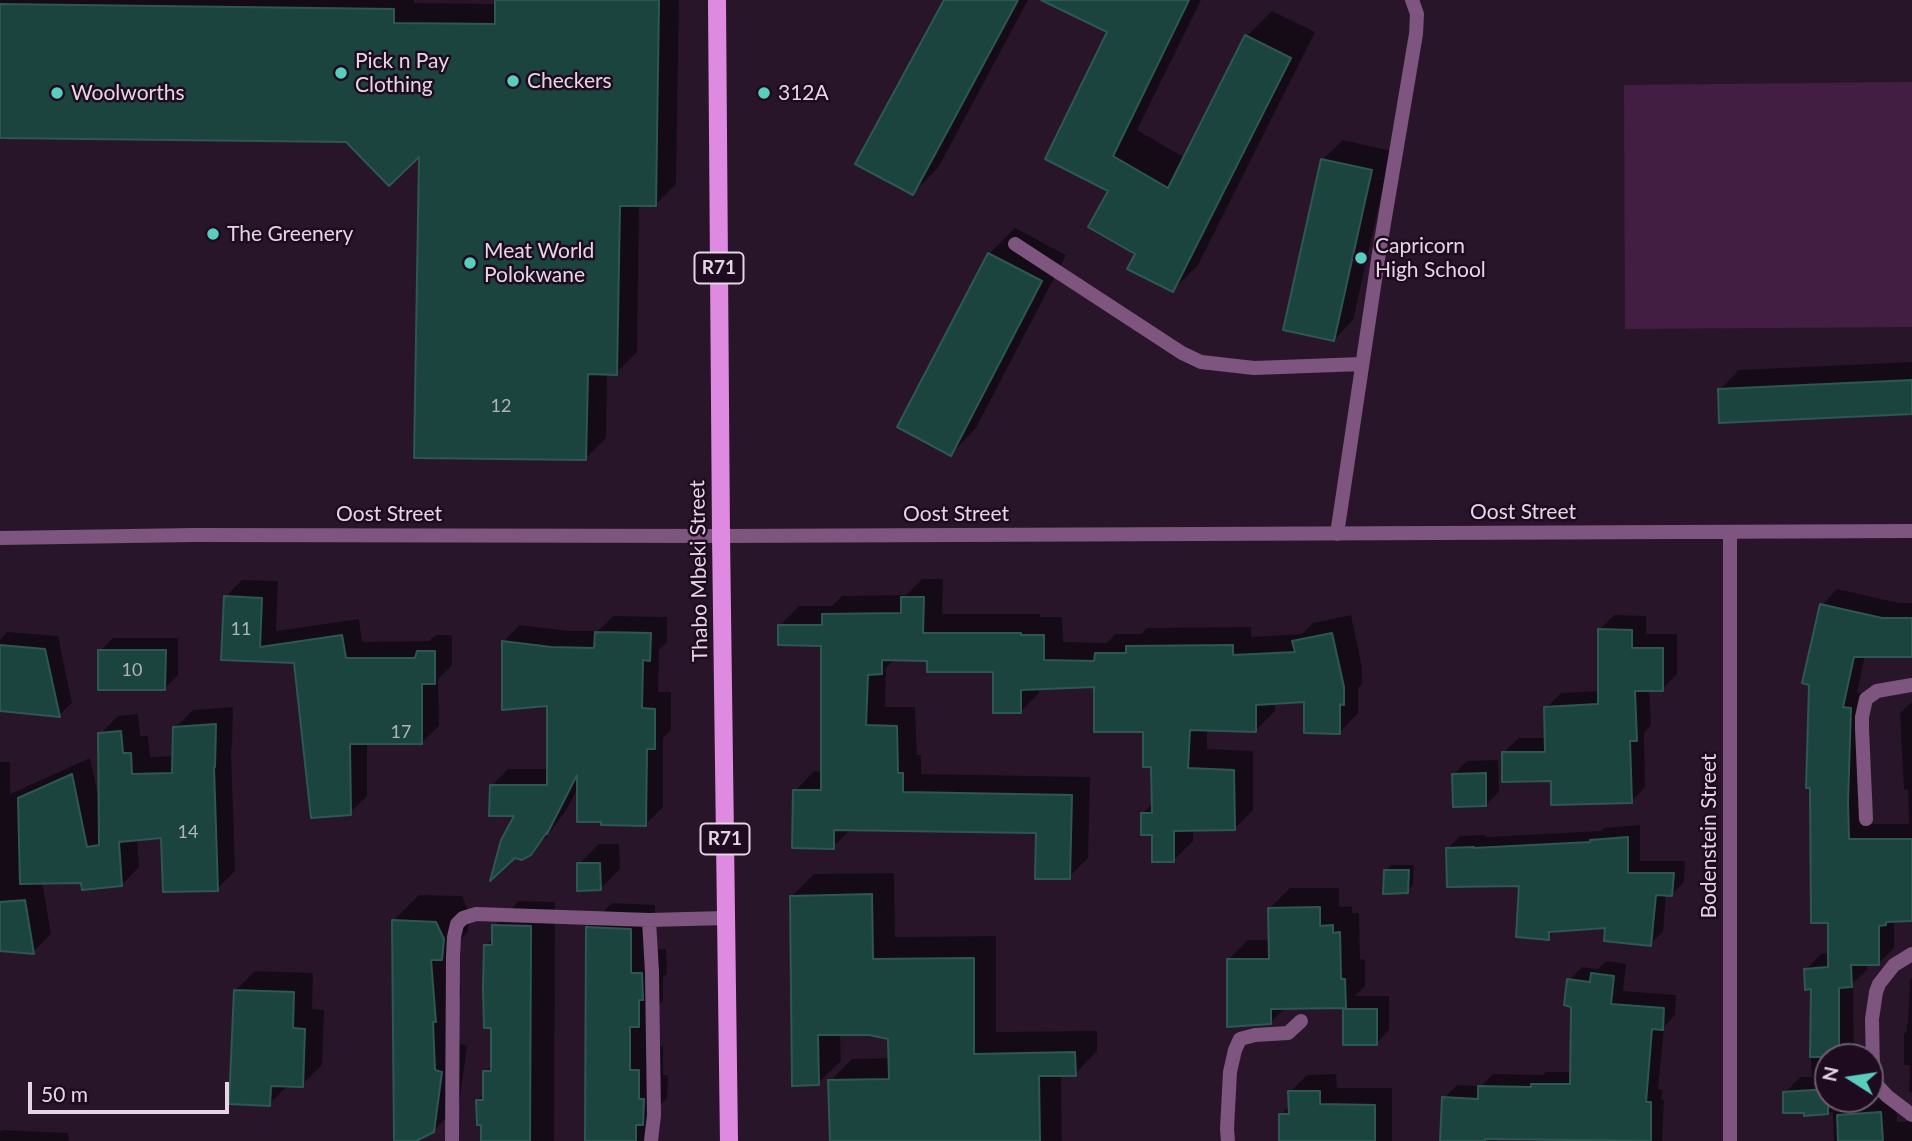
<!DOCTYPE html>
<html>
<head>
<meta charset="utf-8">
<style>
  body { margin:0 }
  #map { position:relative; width:1912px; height:1141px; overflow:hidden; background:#29152a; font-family:Lato,sans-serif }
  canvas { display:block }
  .north { position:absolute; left:1814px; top:1043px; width:70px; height:70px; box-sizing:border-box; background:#1f0b20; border:2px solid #6e5c6e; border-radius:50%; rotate:282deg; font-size:19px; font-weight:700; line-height:28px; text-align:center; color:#e4d6e4 }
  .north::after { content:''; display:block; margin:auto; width:24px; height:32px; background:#5acebe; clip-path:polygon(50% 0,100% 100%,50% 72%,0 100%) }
  .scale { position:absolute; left:28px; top:1082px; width:201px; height:32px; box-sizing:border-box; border:4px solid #e4d6e4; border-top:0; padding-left:9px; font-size:21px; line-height:24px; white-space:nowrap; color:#e4d6e4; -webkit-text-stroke:5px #1f0b20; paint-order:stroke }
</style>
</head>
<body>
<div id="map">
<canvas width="1912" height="1141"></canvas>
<div class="north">N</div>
<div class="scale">50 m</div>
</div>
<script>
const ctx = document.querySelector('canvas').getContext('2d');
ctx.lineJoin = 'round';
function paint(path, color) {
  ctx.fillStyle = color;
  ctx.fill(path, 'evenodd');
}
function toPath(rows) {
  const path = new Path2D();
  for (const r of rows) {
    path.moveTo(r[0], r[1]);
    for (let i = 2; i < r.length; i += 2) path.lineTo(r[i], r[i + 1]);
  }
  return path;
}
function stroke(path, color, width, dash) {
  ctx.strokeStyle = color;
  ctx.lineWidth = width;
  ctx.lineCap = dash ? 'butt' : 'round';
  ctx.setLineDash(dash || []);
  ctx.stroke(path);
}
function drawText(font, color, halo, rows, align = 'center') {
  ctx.font = font + ' Lato,sans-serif';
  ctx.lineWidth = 5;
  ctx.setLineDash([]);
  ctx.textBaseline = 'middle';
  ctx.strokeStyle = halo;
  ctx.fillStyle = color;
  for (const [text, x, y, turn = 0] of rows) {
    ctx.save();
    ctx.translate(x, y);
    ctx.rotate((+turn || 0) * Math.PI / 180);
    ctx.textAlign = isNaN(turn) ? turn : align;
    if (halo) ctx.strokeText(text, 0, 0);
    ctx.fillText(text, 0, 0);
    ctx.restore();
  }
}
paint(toPath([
  [1912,82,1912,327,1625,329,1624,85]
]), '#421e43');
paint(toPath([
  [0,0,414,0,414,3,497,4,497,0,679,0,676,184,656,204,639,204,637,352,616,373,607,373,606,438,586,458,420,153,347,141,0,136],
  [947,0,1028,0,938,168,913,193],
  [1045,0,1201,0,1137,130,1185,158,1247,36,1272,11,1315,32,1198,265,1173,290,1111,190,1110,31],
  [1343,140,1391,151,1353,320,1334,340,1323,159],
  [1015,228,1066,255,976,428,951,454,989,254],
  [1912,362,1912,412,1720,389,1739,370],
  [922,579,943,579,942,614,1040,614,1040,617,1062,617,1063,642,1107,643,1115,634,1141,634,1147,628,1251,627,1251,637,1302,634,1313,623,1351,615,1362,667,1362,684,1358,688,1358,713,1339,733,1306,700,1275,702,1275,711,1256,730,1207,729,1207,749,1253,751,1253,810,1234,829,1193,829,1193,841,1174,860,1142,814,1153,803,1152,765,1144,731,1096,685,1039,687,1039,693,1020,712,995,670,929,659,896,658,886,668,885,707,915,707,917,755,921,755,921,774,1090,777,1088,858,1069,877,1038,832,852,828,833,847,795,791,814,771,823,772,823,644,780,625,799,606,832,606,842,596,906,595],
  [242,580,278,581,276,631,359,619,362,642,429,641,436,635,452,635,452,665,438,679,439,726,421,743,367,743,367,796,350,813,295,662,222,658,225,597],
  [1837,589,1899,603,1912,603,1912,655,1865,655,1857,693,1866,693,1864,824,1909,824,1908,789,1904,790,1900,713,1912,702,1912,919,1894,920,1894,948,1878,964,1867,963,1867,970,1853,983,1854,1057,1828,1057,1828,1099,1896,1098,1897,1122,1912,1121,1912,1141,1834,1141,1833,1112,1805,1114,1785,1093,1800,1077,1812,1077,1810,1044,1813,988,1806,969,1821,954,1830,953,1822,605],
  [1614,615,1646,616,1646,634,1677,634,1677,674,1662,689,1649,689,1651,725,1644,732,1645,787,1631,802,1552,780,1504,752,1519,738,1547,738,1546,708,1561,693,1600,691,1599,630],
  [613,616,667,617,667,642,659,650,658,692,671,692,671,730,663,738,663,807,646,824,579,785,567,809,547,836,530,853,517,814,491,786,508,769,549,769,549,704,503,642,520,625,569,631,598,631],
  [7,632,58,636,72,703,59,715,0,693,0,640],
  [113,638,178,638,178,675,165,688,100,651],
  [233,707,232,747,231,749,235,871,217,889,163,836,137,838,139,867,122,885,83,882,42,882,51,934,33,952,0,949,0,762,10,762,10,794,90,758,99,800,100,734,118,716,138,714,140,736,148,736,150,757,174,756,175,728,193,710],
  [1498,760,1499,792,1486,805,1454,774,1467,761],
  [1640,825,1640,861,1685,861,1684,882,1672,894,1666,894,1663,932,1650,944,1607,926,1556,930,1548,938,1520,884,1448,848,1460,836,1486,835,1486,837,1601,831,1604,828],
  [599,844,619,844,620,869,600,889,579,864],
  [1391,865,1414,865,1413,885,1407,891,1385,871],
  [894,873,895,937,996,936,996,1032,1097,1031,1097,1051,1075,1074,1061,1074,1062,1141,831,1141,830,1081,852,1059,890,1058,890,1038,870,1033,840,1033,841,1061,818,1083,792,896,814,874],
  [1290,888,1339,888,1339,907,1352,906,1352,913,1359,913,1360,959,1365,960,1365,986,1355,996,1389,996,1389,1030,1376,1044,1345,1010,1348,1006,1286,1007,1270,1023,1228,960,1248,940,1270,940,1270,908],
  [419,895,462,896,469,912,468,932,457,942,461,995,458,997,460,1044,467,1046,459,1105,433,1131,412,1141,396,1141,393,921],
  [519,901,555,902,554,1141,483,1141,483,1123,477,1101,485,1093,485,1072,493,1064,493,1026,486,946,494,937,494,926],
  [612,903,655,905,655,949,666,949,667,974,663,977,663,1001,654,1009,654,1046,663,1046,663,1075,668,1075,667,1098,660,1105,660,1125,653,1132,653,1141,586,1141,587,928],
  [1606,961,1626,964,1623,991,1676,995,1675,1015,1664,1027,1658,1089,1663,1090,1661,1099,1664,1100,1662,1141,1599,1141,1599,1138,1497,1138,1497,1141,1442,1141,1444,1098,1457,1085,1481,1086,1493,1074,1543,1075,1546,1072,1572,1072,1573,1005,1569,980,1582,967,1598,969],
  [255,971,313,973,312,1009,324,1010,322,1065,302,1085,289,1084,270,1104,235,991],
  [1912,978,1912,1092,1909,1092,1910,1065,1904,1065,1904,1034,1907,1031,1906,1025,1908,1023,1910,980],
  [1336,1074,1337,1088,1392,1088,1392,1141,1269,1141,1281,1141,1281,1115,1290,1105,1290,1092,1307,1075],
  [2,1130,68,1133,69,1141,0,1141,0,1132]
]), '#0007');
const building = toPath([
  [495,0,659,0,656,206,620,206,617,375,588,374,586,460,414,458,419,157,389,186,346,142,0,138,0,4,394,9,394,23,495,24,495,0],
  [944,0,1018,0,913,195,855,164,944,0],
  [1041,0,1189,0,1113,156,1168,188,1245,35,1291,58,1173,292,1127,269,1135,254,1088,227,1108,191,1045,159,1107,32,1041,0],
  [1321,159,1372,170,1334,341,1283,330,1321,159],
  [988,253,1042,281,951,456,897,427,988,253],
  [1912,380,1912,414,1719,423,1718,389,1912,380],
  [224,596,262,598,260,647,342,635,346,658,415,658,417,651,435,651,435,684,422,684,422,744,350,744,351,815,311,818,294,663,221,660,224,596],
  [901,597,924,597,923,633,1021,633,1021,635,1044,635,1044,660,1094,661,1095,653,1126,653,1126,646,1233,645,1233,655,1295,652,1292,641,1332,633,1344,687,1344,705,1340,704,1340,734,1304,733,1304,702,1256,705,1256,732,1190,730,1188,768,1234,770,1235,830,1174,831,1174,862,1152,862,1152,835,1141,835,1141,813,1152,813,1151,767,1143,767,1143,732,1094,732,1094,687,1021,690,1021,713,993,713,993,672,927,672,927,661,882,660,882,674,868,675,866,725,897,726,898,773,903,773,903,792,1072,795,1070,879,1035,879,1036,833,834,830,834,849,792,848,793,790,821,790,821,646,778,645,778,625,822,625,822,614,901,613,901,597],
  [1820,604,1882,618,1912,618,1912,657,1854,657,1843,707,1851,708,1848,802,1849,839,1912,839,1912,921,1886,922,1886,925,1879,926,1879,965,1851,965,1852,987,1839,988,1839,1057,1810,1057,1811,989,1805,990,1804,969,1828,967,1828,923,1811,923,1810,788,1806,788,1809,685,1802,683,1820,604],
  [1598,629,1632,630,1632,648,1663,648,1663,691,1635,691,1637,741,1630,741,1632,803,1551,805,1551,781,1502,782,1502,752,1545,752,1544,707,1598,704,1598,629],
  [595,632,651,633,650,661,643,660,642,708,655,709,655,749,647,749,646,826,601,825,601,822,577,822,577,775,547,834,547,832,531,855,522,860,515,858,490,881,501,840,514,816,489,816,490,785,547,785,547,706,502,710,502,641,551,647,594,648,595,632],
  [0,645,45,649,60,717,0,711,0,645],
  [98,650,166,650,165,690,98,690,98,650],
  [216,724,215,767,214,767,218,891,163,892,161,838,119,842,122,886,82,890,81,883,20,884,18,798,72,774,87,847,99,845,98,733,121,731,123,753,131,753,132,774,172,773,173,727,216,724],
  [1486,773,1486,806,1453,807,1452,774,1486,773],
  [1628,837,1628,873,1674,873,1672,896,1656,895,1651,946,1604,941,1605,928,1549,932,1549,940,1516,937,1519,886,1447,887,1446,848,1474,847,1474,848,1590,842,1590,840,1628,837],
  [577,863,600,863,601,890,577,891,577,863],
  [1384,870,1409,870,1408,893,1383,894,1384,870],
  [872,894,873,959,974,958,974,1054,1075,1052,1076,1076,1039,1076,1040,1141,830,1141,828,1080,889,1079,888,1039,869,1035,818,1035,819,1085,792,1086,790,896,872,894],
  [25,900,34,954,0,951,0,902,25,900],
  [1320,907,1320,926,1333,925,1333,933,1340,932,1341,979,1345,979,1346,1008,1271,1009,1271,1024,1227,1027,1227,959,1269,959,1268,908,1320,907],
  [392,920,436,922,444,939,442,960,431,960,436,1022,433,1022,435,1070,442,1072,434,1132,416,1141,394,1141,392,920],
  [492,925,531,926,530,1141,481,1141,481,1125,477,1125,476,1100,483,1100,483,1071,491,1071,491,1028,484,1028,483,988,484,945,492,945,492,925],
  [586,927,631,929,631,973,642,973,643,1000,639,1000,639,1027,630,1027,630,1070,639,1070,639,1099,644,1099,643,1125,636,1125,636,1141,585,1141,586,927],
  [1591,973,1614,976,1611,1004,1664,1008,1663,1030,1652,1029,1646,1102,1651,1102,1651,1141,1485,1139,1485,1141,1440,1141,1442,1097,1478,1099,1478,1086,1531,1087,1531,1084,1570,1084,1571,1007,1564,1005,1567,979,1590,982,1591,973],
  [234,990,294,992,293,1028,305,1029,303,1087,271,1086,270,1106,229,1104,234,990],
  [1343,1009,1377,1009,1377,1045,1343,1045,1343,1009],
  [1828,1089,1828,1114,1804,1116,1804,1113,1783,1113,1783,1092,1828,1089],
  [1288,1091,1320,1091,1320,1104,1375,1105,1375,1141,1279,1141,1279,1114,1289,1114,1288,1091],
  [1881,1112,1883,1141,1838,1141,1837,1115,1881,1112]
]);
paint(building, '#1b443e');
stroke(building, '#2d5851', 2);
stroke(toPath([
  [1015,244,1182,353,1201,362,1254,368,1362,364],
  [1337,534,1379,253,1416,34,1417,14,1412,0],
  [0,538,194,535,721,536,1912,531],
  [1866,819,1862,729,1862,717,1866,699,1877,691,1912,685],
  [649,920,652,972,654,1115,651,1141],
  [1912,954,1894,965,1879,984,1876,992,1872,1019,1873,1070,1877,1085,1887,1096,1912,1115],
  [452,1141,453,957,454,937,457,924,463,918,476,914,649,920,726,918],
  [1228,1141,1227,1129,1230,1072,1235,1050,1240,1039,1255,1035,1288,1033,1301,1021],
  [1730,1141,1730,532]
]), '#7d557e', 14);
stroke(toPath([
  [717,0,721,536,729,1141]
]), '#df8ae1', 18);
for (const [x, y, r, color] of [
  [341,73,7,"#5acebe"],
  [513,81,7,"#5acebe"],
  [57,93,7,"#5acebe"],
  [764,93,7,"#5acebe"],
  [213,234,7,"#5acebe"],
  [1361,258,7,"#5acebe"],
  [470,263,7,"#5acebe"]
]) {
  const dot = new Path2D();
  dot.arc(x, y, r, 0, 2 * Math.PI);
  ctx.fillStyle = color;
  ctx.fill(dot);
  stroke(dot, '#1f0b20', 2.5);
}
drawText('18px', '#b2b2ba', null, [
  ["12",501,406],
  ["11",241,629],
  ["10",132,670],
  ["17",401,732],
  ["14",188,832]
]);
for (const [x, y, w] of [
  [719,268,49],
  [725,839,49]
]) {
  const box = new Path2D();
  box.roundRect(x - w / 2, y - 15.5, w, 31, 5);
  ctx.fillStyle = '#1f0b20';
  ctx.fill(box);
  stroke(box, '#e4d6e4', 2);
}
drawText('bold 19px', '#e4d6e4', null, [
  ["R71",719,268],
  ["R71",725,839]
]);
drawText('21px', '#e4d6e4', '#1f0b20', [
  ["Pick n Pay",355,61],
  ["Clothing",355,85],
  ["Checkers",527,81],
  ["Woolworths",71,93],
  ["312A",778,93],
  ["The Greenery",227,234],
  ["Capricorn",1375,246],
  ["High School",1375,270],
  ["Meat World",484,251],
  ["Polokwane",484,275]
], 'left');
drawText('21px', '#e4d6e4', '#1f0b20', [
  ["Oost Street",1523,512],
  ["Oost Street",389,514],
  ["Oost Street",956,514],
  ["Thabo Mbeki Street",699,571,-91],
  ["Bodenstein Street",1709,836,-90]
]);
</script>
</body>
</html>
